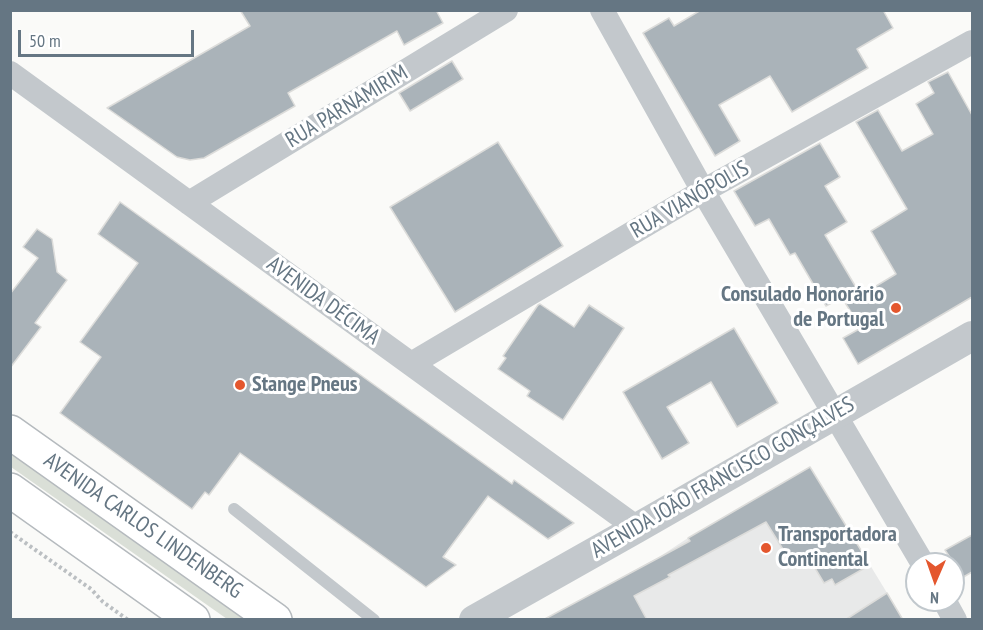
<!DOCTYPE html>
<html>
<head>
<meta charset="utf-8">
<style>
  body { margin:0 }
  #map { position:relative; width:983px; height:630px; overflow:hidden; background:#fafaf8; font-family:"PT Sans Narrow",sans-serif }
  canvas { display:block }
  .frame { position:absolute; inset:0; border:12px solid #657683; pointer-events:none }
  .north { position:absolute; left:905px; top:552px; width:60px; height:60px; box-sizing:border-box; background:#fff; border:2px solid #c1c8cd; border-radius:50%; rotate:182deg; font-size:16px; font-weight:700; line-height:24px; text-align:center; color:#657683 }
  .north::after { content:''; display:block; margin:auto; width:21px; height:27px; background:#e4572e; clip-path:polygon(50% 0,100% 100%,50% 72%,0 100%) }
  .scale { position:absolute; left:18px; top:30px; width:176px; height:27px; box-sizing:border-box; border:3px solid #657683; border-top:0; padding-left:8px; font-size:18px; line-height:21px; white-space:nowrap; color:#657683; -webkit-text-stroke:4px #fff; paint-order:stroke }
</style>
</head>
<body>
<div id="map">
<canvas width="983" height="630"></canvas>
<div class="frame"></div>
<div class="north">N</div>
<div class="scale">50 m</div>
</div>
<script>
const ctx = document.querySelector('canvas').getContext('2d');
ctx.lineJoin = 'round';
function paint(path, color) {
  ctx.fillStyle = color;
  ctx.fill(path, 'evenodd');
}
function toPath(rows) {
  const path = new Path2D();
  for (const r of rows) {
    path.moveTo(r[0], r[1]);
    for (let i = 2; i < r.length; i += 2) path.lineTo(r[i], r[i + 1]);
  }
  return path;
}
function stroke(path, color, width, dash) {
  ctx.strokeStyle = color;
  ctx.lineWidth = width;
  ctx.lineCap = dash ? 'butt' : 'round';
  ctx.setLineDash(dash || []);
  ctx.stroke(path);
}
function drawText(font, color, halo, rows, align = 'center') {
  ctx.font = font + ' "PT Sans Narrow",sans-serif';
  ctx.lineWidth = 6;
  ctx.setLineDash([]);
  ctx.textBaseline = 'middle';
  ctx.strokeStyle = halo;
  ctx.fillStyle = color;
  for (const [text, x, y, turn = 0] of rows) {
    ctx.save();
    ctx.translate(x, y);
    ctx.rotate((+turn || 0) * Math.PI / 180);
    ctx.textAlign = isNaN(turn) ? turn : align;
    if (halo) ctx.strokeText(text, 0, 0);
    ctx.fillText(text, 0, 0);
    ctx.restore();
  }
}
paint(toPath([
  [810,467,903,619,543,620,659,557,688,538]
]), '#e8e9e9');
paint(toPath([
  [11,453,246,619,227,619,11,467]
]), '#dadfd7');
const building = toPath([
  [240,10,436,10,443,23,404,45,397,31,288,93,295,106,204,158,190,160,177,157,107,108,250,26,240,10],
  [701,10,883,10,893,28,857,49,868,68,792,112,770,76,719,105,740,141,715,156,643,33,669,18,674,26,701,10],
  [452,61,463,79,410,111,399,93,452,61],
  [948,72,972,115,972,297,858,364,843,338,861,328,844,301,862,291,863,294,896,274,871,231,907,209,856,122,878,110,902,151,933,134,916,104,934,93,928,82,948,72],
  [498,142,563,246,455,312,390,207,498,142],
  [820,143,840,177,825,186,847,222,825,235,857,289,826,306,795,253,790,255,769,219,755,226,734,191,820,143],
  [120,202,512,484,514,480,574,523,548,539,488,496,443,557,456,565,426,587,240,453,209,495,205,492,192,509,60,413,101,357,80,342,138,263,98,234,120,202],
  [37,229,52,239,57,272,67,280,35,323,41,327,10,368,10,294,38,258,23,247,37,229],
  [540,304,574,327,589,305,624,328,563,420,527,396,530,391,498,369,506,358,503,356,538,305,540,304],
  [734,328,778,403,737,427,711,382,667,407,689,443,662,459,623,392,734,328],
  [810,467,870,565,835,585,832,579,824,583,809,558,794,567,766,522,668,575,670,577,634,596,647,620,543,620,690,541,688,538,810,467],
  [972,535,972,572,953,583,953,562,945,550,972,535],
  [887,593,903,620,845,620,887,593]
]);
paint(building, '#aab3b9');
stroke(building, '#dcdcda', 1.5);
const primary = toPath([
  [10,432,275,620],
  [10,490,193,620]
]);
stroke(primary, '#b5babe', 36);
stroke(toPath([
  [10,532,91,589,103,602,128,620]
]), '#bbbfc2', 4, [3, 3]);
stroke(toPath([
  [234,509,374,620]
]), '#c3c8cc', 12);
stroke(toPath([
  [602,10,703,191,923,564],
  [10,73,637,528],
  [189,203,506,10],
  [411,364,703,191,972,42],
  [944,600,955,620]
]), '#c3c8cc', 24);
stroke(toPath([
  [474,620,637,528,972,336]
]), '#c3c8cc', 30);
stroke(primary, '#fff', 33);
for (const [x, y, r, color] of [
  [896,308,6,"#e4572e"],
  [240,385,6,"#e4572e"],
  [766,548,6,"#e4572e"]
]) {
  const dot = new Path2D();
  dot.arc(x, y, r, 0, 2 * Math.PI);
  ctx.fillStyle = color;
  ctx.fill(dot);
  stroke(dot, '#fff', 2);
}
drawText('22px', '#657683', '#fff', [
  ["RUA PARNAMIRIM",347,107,-31],
  ["RUA VIANÓPOLIS",690,200,-30],
  ["AVENIDA DÉCIMA",323,301,36],
  ["AVENIDA JOÃO FRANCISCO GONÇALVES",723,478,-30],
  ["AVENIDA CARLOS LINDENBERG",143,526,35]
]);
drawText('bold 22px', '#657683', '#fff', [
  ["Consulado Honorário",884,295,"right"],
  ["de Portugal",884,320,"right"],
  ["Stange Pneus",252,385],
  ["Transportadora",778,535],
  ["Continental",778,560]
], 'left');
</script>
</body>
</html>
